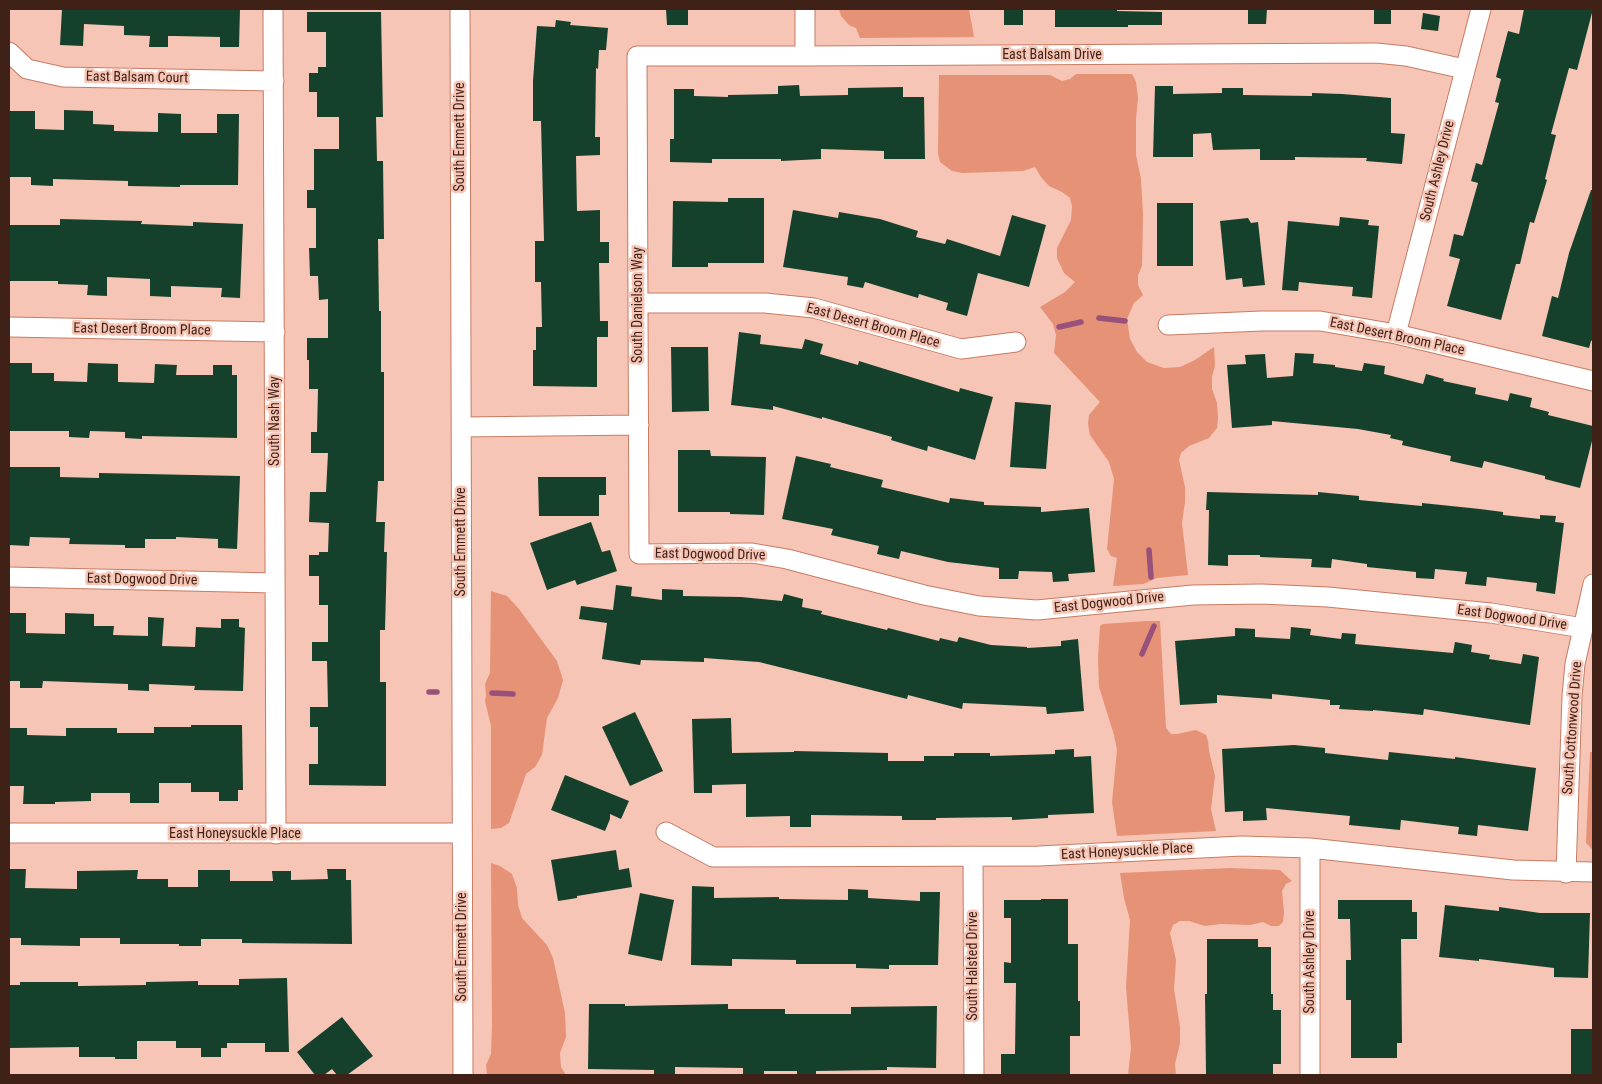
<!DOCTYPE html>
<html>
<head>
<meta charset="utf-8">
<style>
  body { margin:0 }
  #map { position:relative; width:1602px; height:1084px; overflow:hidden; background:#f6c5b5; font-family:"Roboto Condensed",sans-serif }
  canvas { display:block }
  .frame { position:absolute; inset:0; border:10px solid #402117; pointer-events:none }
</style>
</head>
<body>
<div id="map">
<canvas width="1602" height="1084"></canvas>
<div class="frame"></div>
</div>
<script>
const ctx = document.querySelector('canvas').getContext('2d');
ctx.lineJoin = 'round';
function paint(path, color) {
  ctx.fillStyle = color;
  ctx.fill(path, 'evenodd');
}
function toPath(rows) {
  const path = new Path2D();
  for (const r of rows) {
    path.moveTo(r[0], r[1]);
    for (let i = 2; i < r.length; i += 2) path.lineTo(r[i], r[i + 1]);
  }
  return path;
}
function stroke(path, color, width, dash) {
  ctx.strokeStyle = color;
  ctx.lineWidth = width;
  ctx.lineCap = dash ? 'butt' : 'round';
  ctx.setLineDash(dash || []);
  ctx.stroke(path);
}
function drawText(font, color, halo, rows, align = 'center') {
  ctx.font = font + ' "Roboto Condensed",sans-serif';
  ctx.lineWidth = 5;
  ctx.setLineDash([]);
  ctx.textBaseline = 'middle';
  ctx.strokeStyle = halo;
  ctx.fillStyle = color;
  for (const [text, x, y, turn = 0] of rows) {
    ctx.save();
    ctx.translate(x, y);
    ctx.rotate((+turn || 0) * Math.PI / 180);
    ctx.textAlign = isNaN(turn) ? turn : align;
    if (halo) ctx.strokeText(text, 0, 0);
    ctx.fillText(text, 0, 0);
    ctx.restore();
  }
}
paint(toPath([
  [839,9,969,9,974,37,860,38,856,28,849,25,841,16],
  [1076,74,1132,74,1136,82,1138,98,1136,119,1136,155,1141,179,1143,215,1142,266,1138,275,1138,285,1143,295,1134,303,1127,319,1130,339,1137,352,1147,362,1164,368,1180,367,1195,360,1214,347,1215,365,1212,377,1212,389,1217,403,1218,417,1217,428,1209,438,1189,446,1181,453,1179,460,1185,487,1185,502,1182,523,1188,575,1157,578,1143,584,1113,586,1117,558,1111,556,1107,549,1114,479,1109,462,1090,435,1088,424,1089,415,1100,402,1054,353,1056,335,1053,324,1040,307,1065,292,1075,282,1064,273,1057,258,1057,248,1071,220,1072,206,1070,198,1062,192,1049,186,1041,177,1035,167,1023,171,962,173,952,171,940,162,938,153,939,75,1050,75,1062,81,1070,79],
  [491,591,507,596,519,609,557,661,563,680,558,698,547,718,542,755,535,767,526,774,509,823,501,828,491,829,491,726,485,701,486,695,485,684,490,673],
  [1146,621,1160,621,1166,728,1171,734,1177,734,1196,730,1206,735,1208,741,1209,751,1215,776,1211,809,1216,831,1117,836,1112,802,1117,750,1114,735,1099,687,1098,658,1100,626,1103,624],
  [1590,752,1593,752,1593,850,1586,843],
  [491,863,500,866,512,874,517,888,518,905,522,918,547,945,553,958,565,1013,566,1037,560,1053,561,1067,566,1075,487,1075,486,1065,491,1054,492,1026],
  [1230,868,1280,870,1292,881,1286,884,1282,891,1284,912,1283,922,1279,926,1271,926,1263,922,1250,925,1221,924,1205,926,1189,921,1180,921,1173,925,1170,933,1176,960,1174,989,1180,1027,1180,1043,1175,1064,1176,1075,1128,1075,1131,1048,1126,987,1130,920,1124,898,1120,873]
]), '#e59277');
stroke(toPath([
  [1099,318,1125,321],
  [1059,327,1081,322],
  [1149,550,1151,577],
  [1142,654,1154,626],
  [429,692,437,692],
  [492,693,513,694]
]), '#98517a', 5.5);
paint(toPath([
  [62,9,240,9,239,47,220,47,220,37,175,36,168,36,168,47,149,47,150,36,124,35,124,26,84,24,83,46,60,45],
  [666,9,688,9,688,25,667,25],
  [1004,9,1023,9,1023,25,1004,25],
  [1055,9,1117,9,1117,11,1162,12,1162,25,1128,25,1128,27,1055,27],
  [1248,9,1267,9,1266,24,1248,24],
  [1374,9,1391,9,1391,24,1374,24],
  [1524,9,1593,9,1577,70,1569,68,1551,134,1556,135,1545,179,1547,180,1534,223,1530,222,1520,264,1516,264,1501,320,1447,306,1460,259,1449,256,1454,234,1463,236,1478,183,1471,181,1476,163,1482,165,1499,103,1495,102,1501,79,1496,77,1508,31,1519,34],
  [307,12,381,12,383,117,376,117,377,161,383,161,384,239,378,239,379,311,381,311,381,372,384,372,384,481,378,481,376,522,385,522,384,552,387,552,385,630,380,630,380,682,386,682,386,786,309,785,309,764,318,764,318,727,310,727,310,707,328,707,327,661,312,661,312,642,328,642,328,605,319,605,319,576,309,576,309,555,319,555,319,552,328,552,329,523,309,522,310,492,326,492,328,453,311,453,311,432,317,432,318,389,309,389,309,360,307,360,307,338,328,338,328,299,319,300,318,276,310,276,309,248,316,248,316,208,307,208,307,190,314,190,314,149,339,149,339,117,317,117,317,92,309,92,309,73,318,73,318,67,326,67,326,32,307,32],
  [1423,13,1440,16,1438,31,1421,29],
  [556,20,571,22,570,25,608,28,606,50,599,50,598,69,596,68,595,137,600,137,600,155,576,156,577,211,600,210,600,242,609,242,609,263,599,263,600,321,608,321,608,337,597,337,597,387,533,386,533,350,536,350,536,327,542,327,541,282,535,282,535,241,544,241,541,121,533,121,533,81,537,26,555,27],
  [799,85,800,96,848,95,848,88,903,87,903,97,924,97,925,159,884,159,884,151,821,149,821,159,781,161,781,159,712,159,712,163,670,162,670,139,674,139,674,89,694,89,694,96,728,97,728,95,778,94,778,86],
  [1155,86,1173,86,1173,94,1222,93,1222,88,1243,88,1243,95,1312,96,1312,93,1342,94,1391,98,1391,133,1405,134,1402,164,1366,161,1367,158,1295,157,1295,160,1260,160,1260,149,1213,150,1211,133,1193,134,1193,157,1153,157],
  [64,110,93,111,93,124,114,125,114,131,158,132,158,113,181,114,181,133,217,133,217,114,239,114,238,185,180,185,180,187,128,186,128,181,53,179,53,186,31,185,31,177,9,177,9,111,35,111,35,129,64,130],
  [1591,190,1593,190,1593,340,1591,341,1589,348,1542,336,1552,296,1558,298,1569,253],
  [728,198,764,198,764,263,708,263,708,267,672,267,673,201,728,202],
  [1157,203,1193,203,1193,266,1157,266],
  [793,210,838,218,839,212,880,219,918,231,916,237,945,244,947,239,1000,256,1012,215,1046,225,1029,287,978,273,967,316,946,310,948,303,919,294,918,298,865,282,863,288,847,285,848,277,783,267],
  [1340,217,1369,220,1368,225,1379,226,1372,298,1352,296,1353,287,1318,284,1299,282,1298,291,1282,290,1288,221,1339,226],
  [1248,218,1251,223,1258,222,1265,285,1243,287,1242,278,1226,280,1220,221],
  [60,219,142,221,141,224,193,226,193,222,243,224,240,298,221,297,222,288,171,286,171,297,150,296,150,279,107,277,107,296,87,295,88,285,58,284,58,281,9,281,9,225,60,225],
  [739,332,761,335,760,344,802,349,805,339,823,344,820,354,858,365,859,361,959,392,960,388,993,397,975,460,928,446,927,451,891,440,892,437,822,417,822,419,773,406,773,410,731,405],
  [671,347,708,347,709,411,672,412],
  [1295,353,1314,354,1313,363,1335,365,1335,367,1362,371,1364,363,1385,366,1384,374,1423,384,1426,374,1444,379,1443,381,1476,388,1475,394,1508,401,1510,393,1532,398,1530,407,1549,412,1548,415,1593,426,1593,437,1580,488,1545,479,1545,476,1484,461,1482,468,1450,461,1451,456,1402,445,1403,441,1390,438,1391,435,1358,429,1272,421,1272,425,1232,428,1227,365,1246,364,1245,355,1265,354,1267,378,1293,376],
  [9,363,32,363,32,373,54,373,54,381,87,382,88,363,118,364,118,382,154,383,155,364,177,365,176,375,213,375,213,365,232,365,232,375,237,375,237,438,142,436,142,439,125,438,125,432,90,431,89,438,69,437,69,431,9,431],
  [1015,402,1051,405,1046,469,1010,467],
  [678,450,710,450,711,456,766,457,764,515,730,514,730,512,678,512],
  [796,456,831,464,830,467,883,480,881,487,949,503,950,498,984,502,984,505,1041,507,1041,512,1089,508,1095,572,1068,574,1069,581,1053,582,1052,572,1019,571,1018,579,999,579,999,568,948,562,901,551,899,559,877,554,879,546,831,535,833,529,782,519],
  [9,467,60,467,60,477,99,478,99,473,240,476,237,549,218,548,218,539,176,537,176,539,145,539,145,548,125,548,125,545,69,544,70,538,30,537,29,546,9,545],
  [538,477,606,477,606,495,599,495,599,516,539,516],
  [1207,492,1318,495,1318,492,1359,496,1359,500,1422,506,1422,503,1480,509,1503,512,1503,515,1540,519,1540,515,1556,516,1555,522,1564,523,1555,594,1536,591,1537,583,1487,577,1486,586,1465,584,1467,572,1435,569,1434,579,1416,578,1416,572,1367,567,1367,564,1332,559,1331,568,1311,567,1312,559,1260,557,1260,555,1228,555,1228,566,1208,565,1209,510,1206,510],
  [591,522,602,552,610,550,617,571,577,585,575,580,547,590,530,543],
  [616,585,632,587,631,596,662,600,662,589,683,590,683,596,741,597,782,601,784,594,803,599,802,607,822,611,821,614,887,630,888,628,939,641,940,638,957,642,959,637,991,645,1027,647,1027,648,1061,646,1061,641,1078,639,1084,711,1047,714,1046,707,963,703,962,709,908,695,907,699,759,662,704,658,704,662,641,660,640,665,602,659,607,623,579,619,581,606,613,610],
  [9,613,26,613,26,633,65,634,65,613,94,614,94,626,114,626,113,635,148,636,148,617,164,618,162,646,195,647,196,627,221,628,221,619,239,619,239,627,245,628,243,691,194,690,195,686,149,684,149,691,128,690,128,684,43,681,42,688,20,688,20,681,9,681],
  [1291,627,1311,629,1310,635,1341,639,1342,633,1356,634,1355,644,1453,653,1455,642,1472,645,1471,652,1490,655,1489,659,1521,664,1523,654,1539,657,1530,725,1424,709,1423,715,1373,710,1373,711,1339,709,1340,705,1330,705,1330,700,1272,694,1272,699,1217,695,1217,703,1180,705,1175,641,1235,636,1235,628,1255,629,1255,637,1290,639],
  [635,712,663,771,630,786,602,727],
  [731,718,732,753,794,752,794,751,888,753,888,761,924,761,924,756,954,756,954,753,990,753,990,756,1055,754,1055,750,1074,749,1074,757,1091,756,1094,813,1048,815,1048,818,1012,820,1012,817,936,818,936,820,902,820,902,816,811,815,811,827,790,827,790,816,746,817,746,784,712,785,712,793,694,793,692,719],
  [191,725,242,725,243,790,238,790,238,801,219,801,219,792,191,792,191,783,159,783,159,803,130,803,130,793,91,793,91,801,55,802,55,804,23,804,24,786,9,786,9,728,27,728,27,735,66,736,66,728,117,728,117,733,154,733,154,727,191,727],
  [1294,745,1325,748,1325,753,1388,760,1389,752,1455,759,1455,757,1536,768,1528,831,1478,825,1477,836,1458,834,1459,827,1401,820,1400,830,1349,825,1350,816,1266,808,1267,820,1243,821,1243,811,1225,812,1222,749],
  [565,775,629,801,621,819,610,814,610,819,605,831,551,810],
  [616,850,619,870,629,868,632,887,577,896,577,898,558,901,551,860],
  [9,869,26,869,25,888,77,889,77,871,138,870,137,879,168,879,168,887,198,887,198,870,230,870,230,881,273,881,272,871,291,871,291,880,328,879,327,869,346,869,346,880,351,880,352,944,242,943,242,939,201,939,201,946,179,946,179,944,120,944,120,938,80,938,80,946,21,945,21,938,9,938],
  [692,886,714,887,714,898,779,897,779,899,848,900,848,889,868,890,868,898,920,901,920,892,940,892,938,965,889,965,889,969,856,968,856,964,796,964,796,960,732,959,732,966,691,965],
  [640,893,674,900,662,961,628,954],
  [1041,899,1068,899,1068,944,1078,944,1078,1001,1080,1001,1080,1036,1070,1036,1070,1075,1001,1075,1001,1054,1015,1054,1016,983,1004,983,1004,962,1011,963,1011,918,1004,918,1004,900,1041,900],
  [1338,900,1412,900,1412,912,1417,912,1417,939,1401,939,1402,1043,1397,1043,1397,1058,1351,1058,1351,1000,1346,1000,1346,960,1351,960,1350,919,1338,919],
  [1445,905,1499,911,1499,907,1540,913,1590,913,1588,978,1554,977,1554,968,1479,959,1479,961,1439,957],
  [1207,939,1258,939,1258,947,1271,947,1271,994,1273,994,1273,1010,1281,1010,1281,1064,1273,1064,1273,1075,1206,1075,1205,994,1207,994],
  [287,978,289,1052,265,1052,265,1043,227,1043,227,1048,221,1048,221,1057,201,1057,201,1048,176,1048,176,1041,137,1041,137,1059,115,1059,115,1057,79,1057,79,1047,9,1048,9,985,20,985,20,982,78,982,78,986,146,985,146,982,198,981,198,985,239,985,239,979],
  [589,1004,625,1004,625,1006,728,1004,728,1009,785,1009,785,1014,851,1014,851,1007,937,1006,936,1068,887,1067,887,1070,816,1071,816,1075,797,1075,797,1071,764,1071,764,1075,743,1075,743,1068,675,1067,675,1075,654,1075,654,1070,588,1069],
  [342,1017,373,1056,347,1075,337,1075,332,1069,324,1075,315,1075,297,1052],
  [1571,1029,1593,1029,1593,1075,1571,1075]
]), '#15402b');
const minor = toPath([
  [273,9,276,834],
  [460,9,463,1075],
  [9,52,27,69,63,77,274,81],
  [805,56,805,9],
  [1464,69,1406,56,1376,53,805,56,637,56,639,554,752,553,787,559,924,595,979,606,1037,610,1193,595,1262,594,1328,597,1491,613,1583,628],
  [638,303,765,303,814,308,961,349,1016,342],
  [1168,325,1262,321,1320,321,1396,334,1593,381],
  [9,327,275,332],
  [1396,334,1481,9],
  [461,427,639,425],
  [9,577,275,583],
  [666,832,713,857,1039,856,1242,846,1310,848,1513,870,1593,872],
  [9,833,462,833],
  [973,856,974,1075],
  [1566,873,1572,696,1575,664,1593,584],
  [1310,1075,1310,848]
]);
stroke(minor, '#c77b63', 21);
stroke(minor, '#fff', 19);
drawText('14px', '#402117', '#f6c5b5', [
  ["East Balsam Drive",1052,55],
  ["East Balsam Court",137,78,1],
  ["South Emmett Drive",460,137,-90],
  ["South Ashley Drive",1438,171,-76],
  ["South Danielson Way",638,305,-90],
  ["East Desert Broom Place",873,326,15],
  ["East Desert Broom Place",142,330,1],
  ["East Desert Broom Place",1397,337,12],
  ["South Nash Way",275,421,-90],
  ["South Emmett Drive",461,542,-90],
  ["East Dogwood Drive",710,555,1],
  ["East Dogwood Drive",142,580,1],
  ["East Dogwood Drive",1109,603,-6],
  ["East Dogwood Drive",1512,618,8],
  ["South Cottonwood Drive",1573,728,-86],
  ["East Honeysuckle Place",235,834],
  ["East Honeysuckle Place",1127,852,-3],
  ["South Emmett Drive",462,947,-90],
  ["South Ashley Drive",1310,962,-90],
  ["South Halsted Drive",973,966,-90]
]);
</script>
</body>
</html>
